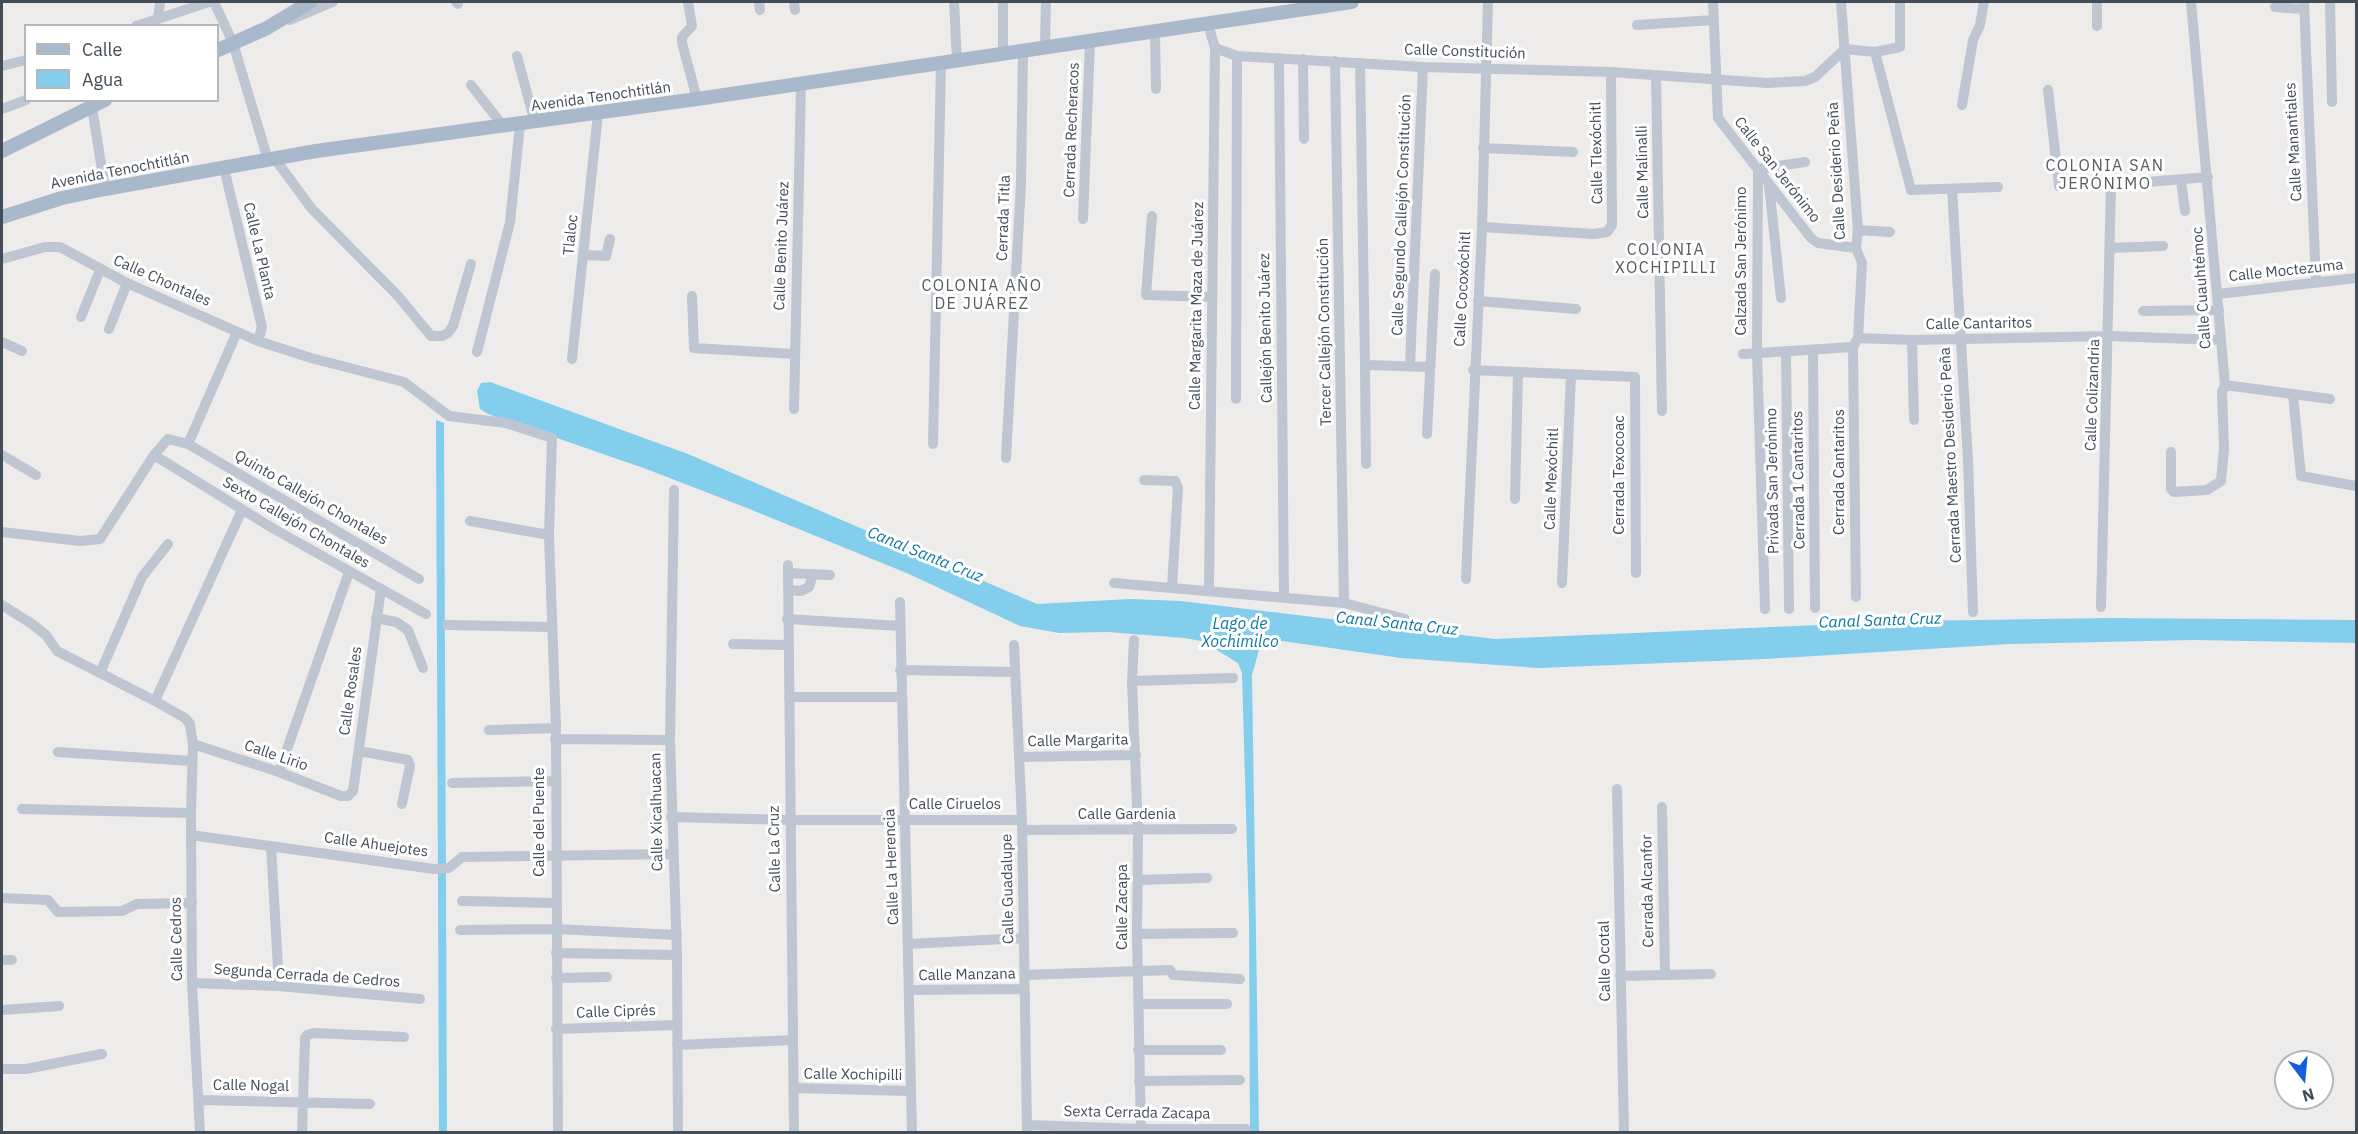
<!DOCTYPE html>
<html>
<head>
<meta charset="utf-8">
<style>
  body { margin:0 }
  #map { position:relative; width:2358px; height:1134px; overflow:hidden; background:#eeebeb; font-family:"IBM Plex Sans",sans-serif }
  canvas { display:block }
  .frame { position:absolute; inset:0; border:3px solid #434d58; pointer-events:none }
  .legend { position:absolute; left:24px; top:24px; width:195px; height:78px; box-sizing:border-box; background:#fff; border:2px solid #b4b8bc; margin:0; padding:8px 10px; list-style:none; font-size:18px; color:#434d58 }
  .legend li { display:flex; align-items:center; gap:12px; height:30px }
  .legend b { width:30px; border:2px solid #b4b8bc }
  .north { position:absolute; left:2274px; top:1050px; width:60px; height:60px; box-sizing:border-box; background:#fff; border:2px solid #b4b8bc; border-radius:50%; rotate:164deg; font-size:16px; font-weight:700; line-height:24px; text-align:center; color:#434d58 }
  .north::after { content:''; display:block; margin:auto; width:21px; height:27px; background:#175edc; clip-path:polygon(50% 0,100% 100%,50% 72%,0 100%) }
</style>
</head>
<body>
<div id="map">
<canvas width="2358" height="1134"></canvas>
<div class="frame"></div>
<ul class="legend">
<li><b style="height:8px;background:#aab8cb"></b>Calle</li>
<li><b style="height:16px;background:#83ceec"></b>Agua</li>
</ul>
<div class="north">N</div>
</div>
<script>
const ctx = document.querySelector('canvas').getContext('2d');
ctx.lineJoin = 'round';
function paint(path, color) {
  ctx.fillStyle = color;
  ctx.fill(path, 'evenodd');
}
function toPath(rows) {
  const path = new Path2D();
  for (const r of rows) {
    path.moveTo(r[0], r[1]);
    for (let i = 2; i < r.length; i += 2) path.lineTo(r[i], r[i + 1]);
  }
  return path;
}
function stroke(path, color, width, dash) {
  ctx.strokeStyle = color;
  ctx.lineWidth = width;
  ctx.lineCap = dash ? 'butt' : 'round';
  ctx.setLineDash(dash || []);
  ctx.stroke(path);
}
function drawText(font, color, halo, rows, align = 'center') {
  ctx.font = font + ' "IBM Plex Sans",sans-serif';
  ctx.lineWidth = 6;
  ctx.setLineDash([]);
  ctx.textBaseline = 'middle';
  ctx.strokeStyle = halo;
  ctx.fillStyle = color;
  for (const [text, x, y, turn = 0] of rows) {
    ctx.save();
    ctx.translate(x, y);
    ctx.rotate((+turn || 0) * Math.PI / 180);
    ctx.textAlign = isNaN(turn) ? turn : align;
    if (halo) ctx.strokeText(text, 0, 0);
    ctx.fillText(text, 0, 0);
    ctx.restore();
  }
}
paint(toPath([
  [490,382,688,454,1037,604,1130,599,1181,601,1495,639,1912,621,2109,618,2356,620,2356,643,2194,640,2010,644,1765,659,1539,668,1401,658,1282,641,1265,642,1259,650,1252,675,1259,1132,1250,1132,1249,920,1242,673,1238,663,1202,641,1184,638,1108,632,1059,633,1020,626,909,574,747,508,649,470,488,414,480,409,477,391,481,383],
  [436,420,444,423,447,1132,439,1132]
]), '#83ceec');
stroke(toPath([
  [214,2,233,43,268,160],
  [456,2,458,4],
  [688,2,692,26,682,37,682,43,697,99],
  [759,2,760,10],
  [794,2,795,10],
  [954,2,957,60],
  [1003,2,1003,53],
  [1713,2,1718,118,1811,238,1818,243,1856,248],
  [1841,2,1858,230,1856,248,1862,263,1858,338],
  [2097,2,2097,26],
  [2304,2,2316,282],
  [2330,2,2332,102],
  [2275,7,2303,9],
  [158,18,160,2],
  [290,20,333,2],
  [1208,24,1215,48,1209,589],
  [1637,25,1714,20],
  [136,26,209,2],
  [1155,32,1156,89],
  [1045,48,1046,2],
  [1215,48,1237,56,1423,67,1611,72,1767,83,1805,81,1815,77,1845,49,1875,52,1900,47,1900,2],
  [1875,52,1911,190,1998,187],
  [517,56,535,123],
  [1279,58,1284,597],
  [1303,59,1304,139],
  [1335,61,1344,603],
  [1360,63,1365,365],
  [2,66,26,60],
  [1656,76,1662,411],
  [471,85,504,127],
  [2048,90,2059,186,2111,185,2208,177],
  [1962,105,1973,40,1980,25,1984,2],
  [92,107,105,189],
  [2,109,26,100],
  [1483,148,1573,152],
  [275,159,312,209,398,296,431,336,442,336,448,333,453,326,471,264],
  [224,168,262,327,258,341],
  [2181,180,2185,211],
  [1769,185,1781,298],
  [1952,189,1968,460,1973,612],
  [1152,216,1146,295,1211,297],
  [1083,219,1090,41],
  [1482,227,1594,234,1607,232,1612,225,1611,72],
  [1858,230,1890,232],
  [2111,248,2163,246],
  [584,255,606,256,610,239],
  [2,259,45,247,60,247,127,283,258,341,311,358,404,382,449,416,506,423,552,438,549,535,556,728,558,1132],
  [2218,294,2356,278],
  [692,296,694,348,794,354],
  [1478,301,1576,309],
  [2143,311,2219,310],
  [81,317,100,270],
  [109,329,127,283],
  [1912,340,1914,420],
  [2,342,22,351],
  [1853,347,1856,597],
  [1813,351,1815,608],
  [477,352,510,222,520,125],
  [1786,353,1789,609],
  [1743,354,1853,347,1858,338,1912,340,2110,336,2220,340],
  [572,359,598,114],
  [1410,365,1423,67],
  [1473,370,1635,377,1636,573],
  [2225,385,2330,399],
  [2293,395,2301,476,2356,486],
  [1236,399,1237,56],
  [794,409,801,84],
  [1427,434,1435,274],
  [188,444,237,332],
  [933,444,941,62],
  [2171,452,2171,489,2174,492,2207,490,2221,481,2224,448,2222,392,2225,385,2191,2],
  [2,455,36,475],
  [154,455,274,529,426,614],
  [1006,458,1021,183,1023,50],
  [1366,464,1365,365,1430,367],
  [1144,480,1175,481,1178,488,1172,587],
  [674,490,670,740,677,955,678,1132],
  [1515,499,1518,374],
  [470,521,549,535],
  [2,532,80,541,100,539,154,455,168,439,188,444,419,579],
  [788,565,794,1132],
  [788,573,830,575],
  [1466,579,1482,227,1488,2],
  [1114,583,1344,603,1405,619],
  [1562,583,1571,376],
  [788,590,801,591,809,587,813,574],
  [900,602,912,1132],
  [2,605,32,624,46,635,57,651,155,701,185,718,190,724,193,744,191,813,192,983,200,1132],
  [2101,607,2111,185],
  [1765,609,1757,354,1758,169,1805,162],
  [376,618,396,622,408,630,423,668],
  [787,619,900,626],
  [447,625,552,627],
  [1134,640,1132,681,1138,831,1137,934,1141,1132],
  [733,644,788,645],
  [1014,645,1022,820,1027,1132],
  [900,670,1015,672],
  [100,673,142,577,168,544],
  [1132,681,1233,678],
  [789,697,902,697],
  [155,701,242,510],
  [489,730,556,728],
  [555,739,670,740],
  [193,744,279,772,341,796,348,796,353,791,381,589],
  [359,751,408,760,410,766,402,804],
  [58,752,191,761],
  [1020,757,1136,755],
  [279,772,349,572],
  [452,783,556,781],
  [1617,789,1624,1132],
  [1662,807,1665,975],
  [22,809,191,813],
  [671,817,790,820,1022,820],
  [1022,830,1232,829],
  [191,835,434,869,449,868,462,857,672,854],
  [271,846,279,986],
  [1137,880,1207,878],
  [2,898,48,900,58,912,122,911,137,904,192,903],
  [462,901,555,903],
  [460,930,556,929,677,935],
  [1137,934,1233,933],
  [909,944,1024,938],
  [556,953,677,955],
  [2,960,12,960],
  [1025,975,1170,970,1173,975,1240,979],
  [1620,976,1711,974],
  [556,978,607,977],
  [192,983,279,986,420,999],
  [910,990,1024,989],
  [1138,1004,1227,1004],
  [2,1010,59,1006],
  [556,1029,677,1025],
  [677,1045,793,1040],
  [1138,1050,1221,1050],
  [2,1069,26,1069,102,1054],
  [1139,1081,1240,1080],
  [794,1088,911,1091],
  [200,1100,370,1104],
  [1027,1125,1141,1129,1246,1129],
  [302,1132,305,1038,307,1035,313,1033,404,1037]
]), '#bec6d1', 10);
stroke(toPath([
  [218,50,267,28,310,2],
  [2,151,105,100],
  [2,217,62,198,105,189,316,151,697,99,1352,2]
]), '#aab8cb', 14);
drawText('15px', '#434d58', '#fff', [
  ["Calle Constitución",1465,52,2],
  ["Avenida Tenochtitlán",601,97,-8],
  ["Cerrada Recheracos",1072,130,-88],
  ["Calle Manantiales",2294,142,-93],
  ["Calle Tlexóchitl",1597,153,-91],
  ["Calle San Jerónimo",1777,170,52],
  ["Avenida Tenochtitlán",120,171,-11],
  ["Calle Desiderio Peña",1837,171,-93],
  ["Calle Malinalli",1643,172,-91],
  ["Calle Segundo Callejón Constitución",1402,215,-88],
  ["Cerrada Titla",1004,218,-88],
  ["Tlaloc",571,235,-84],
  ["Calle Benito Juárez",782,246,-88],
  ["Calle La Planta",259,251,77],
  ["Calzada San Jerónimo",1742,261,-90],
  ["Calle Moctezuma",2286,271,-6],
  ["Calle Chontales",162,281,24],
  ["Calle Cuauhtémoc",2202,288,-94],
  ["Calle Cocoxóchitl",1463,289,-87],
  ["Calle Margarita Maza de Juárez",1197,306,-89],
  ["Calle Cantaritos",1979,324,-1],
  ["Callejón Benito Juárez",1266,328,-91],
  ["Tercer Callejón Constitución",1325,332,-91],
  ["Calle Colizandria",2093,395,-88],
  ["Cerrada Maestro Desiderio Peña",1951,455,-93],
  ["Cerrada Cantaritos",1840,472,-90],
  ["Cerrada Texocoac",1620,475,-90],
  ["Calle Mexóchitl",1552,479,-88],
  ["Cerrada 1 Cantaritos",1799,480,-91],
  ["Privada San Jerónimo",1773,481,-91],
  ["Quinto Callejón Chontales",311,498,30],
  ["Sexto Callejón Chontales",296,523,30],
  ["Calle Rosales",351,691,-82],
  ["Calle Margarita",1078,741,-1],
  ["Calle Lirio",276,756,19],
  ["Calle Ciruelos",955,805],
  ["Calle Xicalhuacan",657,812,-91],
  ["Calle Gardenia",1127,815],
  ["Calle del Puente",540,822,-90],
  ["Calle Ahuejotes",376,845,8],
  ["Calle La Cruz",775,849,-91],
  ["Calle La Herencia",892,867,-92],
  ["Calle Guadalupe",1008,889,-91],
  ["Cerrada Alcanfor",1648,891,-91],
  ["Calle Zacapa",1123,907,-90],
  ["Calle Cedros",177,939,-91],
  ["Calle Ocotal",1605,961,-91],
  ["Calle Manzana",967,975,-1],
  ["Segunda Cerrada de Cedros",307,976,4],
  ["Calle Ciprés",616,1012,-2],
  ["Calle Xochipilli",853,1075,1],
  ["Calle Nogal",251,1086,1],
  ["Sexta Cerrada Zacapa",1137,1113,1]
]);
ctx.letterSpacing = '1.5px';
drawText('16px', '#585b60', '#fff', [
  ["COLONIA SAN",2105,166],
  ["JERÓNIMO",2105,184],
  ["COLONIA",1666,250],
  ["XOCHIPILLI",1666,268],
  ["COLONIA AÑO",982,286],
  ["DE JUÁREZ",982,304]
]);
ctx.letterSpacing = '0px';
drawText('italic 16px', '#0b78a4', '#fff', [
  ["Canal Santa Cruz",925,555,22],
  ["Canal Santa Cruz",1880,621,-2],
  ["Lago de",1240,624],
  ["Xochimilco",1240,642],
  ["Canal Santa Cruz",1397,624,6]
]);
</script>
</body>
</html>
